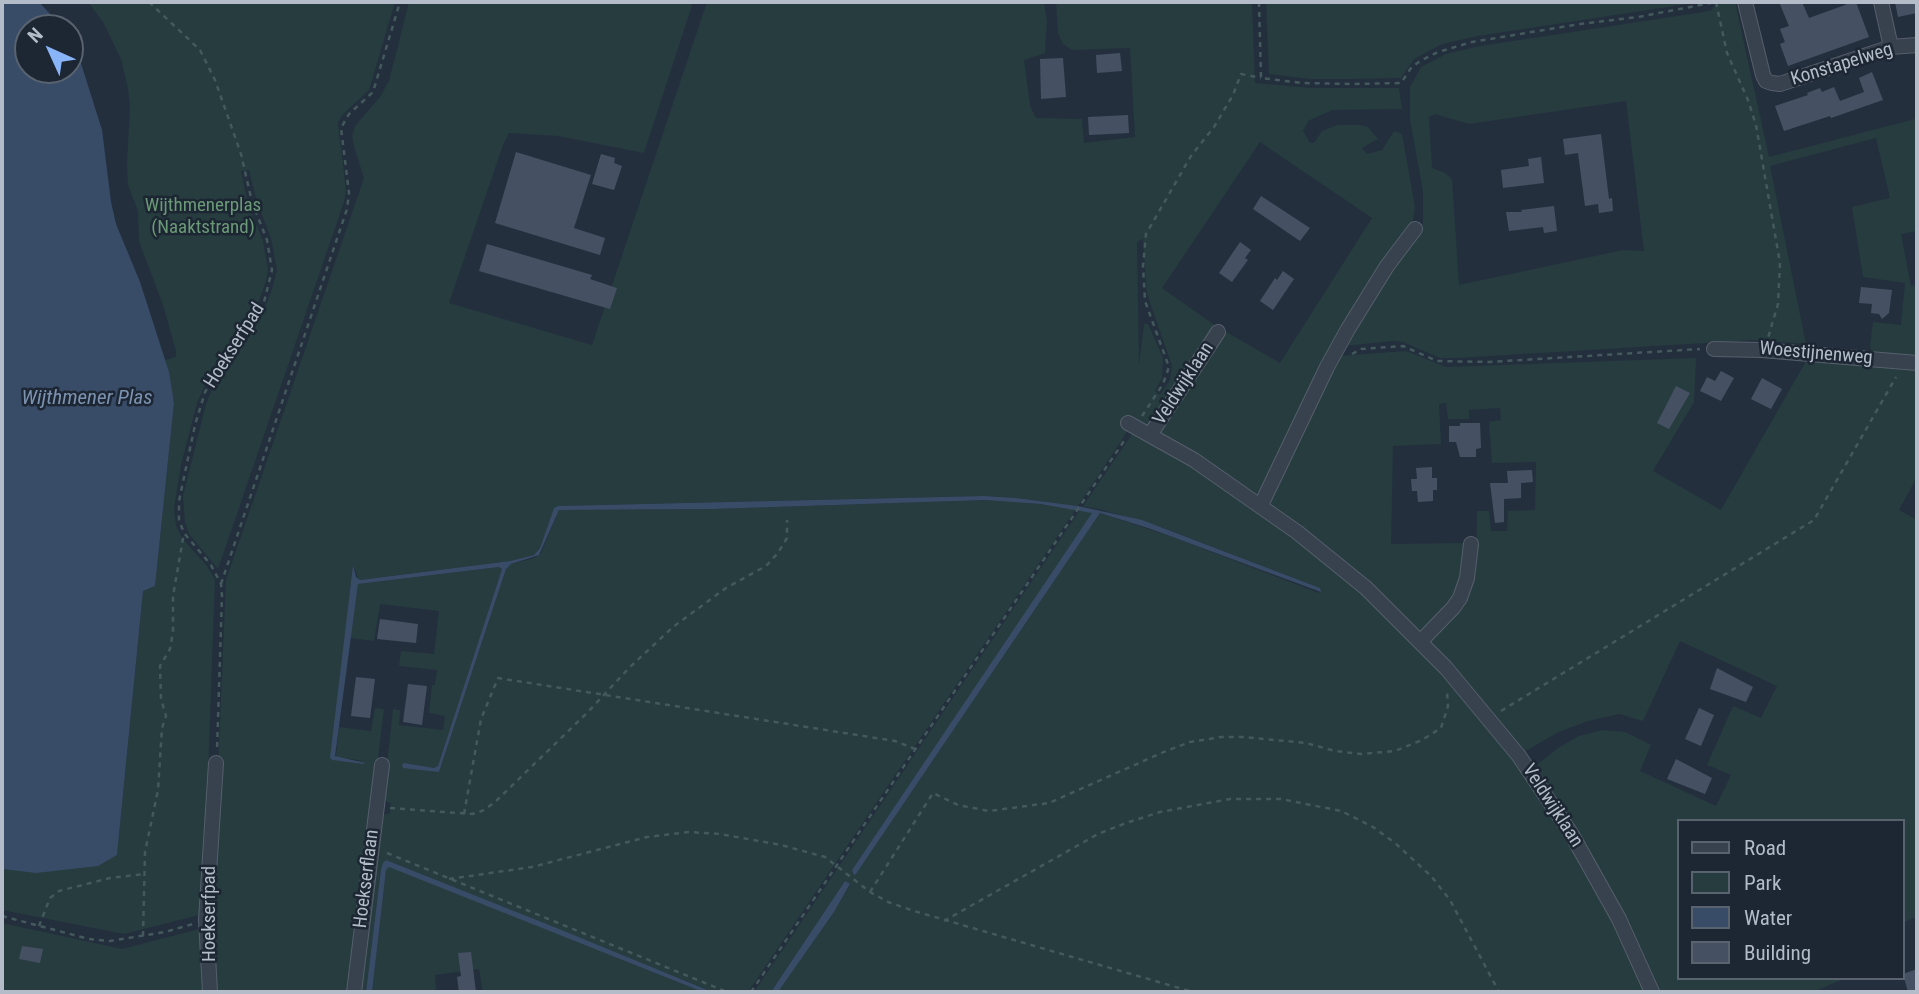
<!DOCTYPE html>
<html>
<head>
<meta charset="utf-8">
<style>
  body { margin:0 }
  #map { position:relative; width:1919px; height:994px; overflow:hidden; background:#242f3e; font-family:"Roboto Condensed",sans-serif }
  canvas { display:block }
  .frame { position:absolute; inset:0; border:4px solid #b4bcc9; pointer-events:none }
  .legend { position:absolute; left:1677px; top:819px; width:228px; height:161px; box-sizing:border-box; background:#1d2633; border:2px solid #59626f; margin:0; padding:9px 12px; list-style:none; font-size:21px; color:#b4bcc9 }
  .legend li { display:flex; align-items:center; gap:14px; height:35px }
  .legend b { width:35px; border:2px solid #59626f }
  .north { position:absolute; left:14px; top:14px; width:70px; height:70px; box-sizing:border-box; background:#1d2633; border:2px solid #59626f; border-radius:50%; rotate:315deg; font-size:19px; font-weight:700; line-height:28px; text-align:center; color:#b4bcc9 }
  .north::after { content:''; display:block; margin:auto; width:24px; height:32px; background:#8ab4f8; clip-path:polygon(50% 0,100% 100%,50% 72%,0 100%) }
</style>
</head>
<body>
<div id="map">
<canvas width="1919" height="994"></canvas>
<div class="frame"></div>
<ul class="legend">
<li><b style="height:9px;background:#38414e"></b>Road</li>
<li><b style="height:19px;background:#263c3f"></b>Park</li>
<li><b style="height:19px;background:#394c67"></b>Water</li>
<li><b style="height:19px;background:#455162"></b>Building</li>
</ul>
<div class="north">N</div>
</div>
<script>
const ctx = document.querySelector('canvas').getContext('2d');
ctx.lineJoin = 'round';
function paint(path, color) {
  ctx.fillStyle = color;
  ctx.fill(path, 'evenodd');
}
function toPath(rows) {
  const path = new Path2D();
  for (const r of rows) {
    path.moveTo(r[0], r[1]);
    for (let i = 2; i < r.length; i += 2) path.lineTo(r[i], r[i + 1]);
  }
  return path;
}
function stroke(path, color, width, dash) {
  ctx.strokeStyle = color;
  ctx.lineWidth = width;
  ctx.lineCap = dash ? 'butt' : 'round';
  ctx.setLineDash(dash || []);
  ctx.stroke(path);
}
function drawText(font, color, halo, rows, align = 'center') {
  ctx.font = font + ' "Roboto Condensed",sans-serif';
  ctx.lineWidth = 5;
  ctx.setLineDash([]);
  ctx.textBaseline = 'middle';
  ctx.strokeStyle = halo;
  ctx.fillStyle = color;
  for (const [text, x, y, turn = 0] of rows) {
    ctx.save();
    ctx.translate(x, y);
    ctx.rotate((+turn || 0) * Math.PI / 180);
    ctx.textAlign = isNaN(turn) ? turn : align;
    if (halo) ctx.strokeText(text, 0, 0);
    ctx.fillText(text, 0, 0);
    ctx.restore();
  }
}
paint(toPath([
  [88,2,395,2,369,90,342,115,338,123,346,191,344,202,218,569,189,534,185,523,183,496,206,404,212,389,255,328,271,293,277,270,271,238,257,202,249,170,241,171,248,205,263,241,268,270,266,281,255,312,208,378,197,403,181,465,174,508,176,526,182,538,207,566,215,579,203,914,124,934,2,910,2,869,117,855,143,591,155,586,174,402,165,360,176,357,176,351,163,305,139,241,138,211,128,185,127,162,130,109,128,88,121,59,103,22],
  [409,2,693,2,644,153,558,136,509,133,503,145,449,303,592,345,707,2,1044,2,1047,21,1045,53,1024,60,1030,106,1036,118,1082,119,1084,143,1135,137,1130,48,1072,50,1063,44,1058,33,1056,2,1252,2,1255,83,1312,88,1399,88,1402,109,1332,110,1308,121,1303,131,1310,143,1314,143,1322,131,1337,125,1360,125,1368,127,1378,139,1362,148,1367,154,1382,150,1394,131,1402,134,1415,207,1412,225,1259,494,1254,495,1129,429,1078,506,1016,498,984,496,558,506,554,509,540,548,534,555,510,561,359,580,353,565,331,760,365,761,336,757,339,727,371,731,375,708,384,709,349,992,216,992,212,912,226,580,364,178,354,147,352,136,355,126,380,97,389,81],
  [1260,142,1372,218,1280,363,1216,326,1162,288],
  [1143,239,1147,294,1172,366,1170,380,1160,395,1155,391,1162,378,1163,358,1148,324,1144,324,1139,365,1137,242],
  [1266,2,1700,2,1478,36,1442,44,1425,53,1414,59,1401,78,1353,79,1310,79,1269,74],
  [1717,2,1735,2,1769,157,1915,119,1917,127,1917,231,1901,234,1911,286,1917,285,1917,358,1872,353,1870,346,1873,322,1901,325,1905,283,1863,277,1852,207,1890,198,1876,138,1770,166,1806,344,1754,340,1458,358,1440,358,1403,342,1394,341,1343,346,1390,270,1423,223,1423,191,1410,120,1410,87,1421,67,1446,54,1480,46,1704,12,1712,10],
  [1626,101,1644,251,1623,250,1459,285,1452,179,1445,173,1432,168,1429,117,1435,114,1469,124],
  [1406,351,1446,367,1696,358,1694,402,1653,471,1721,510,1809,356,1917,366,1917,477,1899,510,1917,520,1917,922,1914,918,1903,923,1903,821,1679,821,1679,978,1846,978,1813,992,1657,992,1535,771,1539,763,1558,748,1579,736,1603,730,1625,732,1651,745,1640,771,1716,806,1731,775,1707,765,1733,706,1761,718,1777,686,1680,641,1643,721,1619,714,1588,721,1559,732,1522,753,1428,642,1470,593,1476,570,1477,511,1489,511,1491,531,1507,531,1508,511,1535,510,1536,462,1492,463,1489,422,1501,420,1500,408,1469,410,1469,419,1448,419,1446,403,1439,404,1441,444,1393,446,1391,544,1466,543,1457,596,1426,630,1419,633,1272,508,1270,502,1270,498,1338,356],
  [1136,433,1192,463,1329,563,1418,644,1515,758,1590,873,1647,992,778,992,834,912,850,885,845,881,771,992,754,992,1080,510,1091,512,1093,515,852,870,856,874,1100,513,1175,538,1319,593,1320,588,1161,527,1103,510,1083,506,1132,434],
  [986,500,1013,501,1076,509,748,992,712,992,386,860,381,869,366,992,358,992,379,820,383,815,390,813,391,804,383,799,393,709,400,710,399,725,443,730,445,716,429,713,432,685,435,685,437,670,399,666,401,651,434,654,439,611,380,604,374,641,350,638,358,584,499,567,502,569,438,767,434,768,404,763,439,772,506,569,511,564,534,558,541,553,559,510,713,509],
  [389,867,399,869,703,992,483,992,479,969,435,975,436,990,425,992,372,992,386,869],
  [2,923,122,949,203,928,206,992,2,992]
]), '#263c3f');
paint(toPath([
  [2,2,39,2,63,28,28,28,28,70,70,70,70,39,79,57,102,130,111,202,116,224,140,282,169,372,174,403,155,586,143,591,117,855,98,866,36,873,2,869],
  [984,496,1016,498,1078,506,1142,520,1320,588,1321,592,1151,529,1100,513,856,874,854,875,852,870,1092,513,1040,504,986,500,713,509,559,510,539,555,511,564,506,569,439,772,403,768,402,765,404,763,434,768,438,766,502,569,499,567,358,584,335,756,365,763,364,764,332,760,330,758,353,565,356,577,360,580,510,561,534,555,540,548,554,508,558,506],
  [386,860,564,931,712,992,703,992,389,867,386,870,372,992,366,992,381,869,383,863],
  [845,881,850,884,834,912,778,992,771,992]
]), '#394c67');
paint(toPath([
  [1779,2,1802,2,1809,18,1845,5,1849,2,1856,2,1869,37,1788,66,1780,44,1785,42,1780,29,1789,26],
  [1895,2,1917,2,1917,13,1898,17],
  [1120,53,1122,71,1097,73,1096,55],
  [1063,58,1066,97,1041,99,1040,59],
  [1872,72,1883,100,1831,118,1830,116,1784,131,1775,106,1808,95,1807,93,1820,88,1822,92,1834,87,1840,101,1864,92,1859,78],
  [1128,115,1129,133,1089,135,1088,117],
  [1601,134,1609,199,1612,198,1613,211,1599,213,1598,204,1585,206,1578,153,1565,155,1563,139],
  [516,152,591,175,574,228,605,238,600,255,495,223],
  [601,154,615,158,614,163,622,166,614,190,592,184],
  [1541,157,1544,183,1503,188,1501,170,1529,166,1528,159],
  [1261,196,1310,228,1300,241,1253,209],
  [1554,206,1557,231,1544,233,1543,227,1509,231,1506,212,1522,212,1521,210],
  [1240,242,1251,250,1245,258,1248,260,1232,282,1219,273],
  [487,244,592,275,590,279,617,288,610,309,479,271],
  [1283,271,1294,279,1273,310,1260,301,1275,278,1277,280],
  [1861,287,1892,290,1889,313,1882,319,1879,314,1871,313,1872,304,1859,303],
  [1721,371,1734,378,1721,401,1700,391,1707,377,1715,381],
  [1762,378,1782,389,1771,409,1751,399],
  [1676,386,1690,393,1669,429,1657,423],
  [1460,423,1480,423,1481,448,1476,449,1476,457,1460,457,1456,442,1449,442,1449,426,1460,426],
  [1432,467,1432,478,1437,478,1437,490,1433,490,1433,501,1418,502,1417,491,1412,491,1411,479,1417,479,1416,468],
  [1532,470,1533,482,1521,483,1521,498,1504,499,1504,522,1495,523,1490,483,1508,483,1507,471],
  [380,619,418,624,416,643,377,639],
  [1717,668,1753,687,1746,702,1710,689],
  [356,677,375,679,370,718,351,716],
  [408,684,427,686,422,725,403,722],
  [1699,708,1714,715,1701,746,1685,739],
  [1676,759,1712,778,1705,794,1667,779],
  [22,946,43,949,40,963,19,959],
  [471,952,476,992,459,992,457,977,461,976,458,953],
  [1917,969,1917,989,1908,992,1903,974]
]), '#455162');
const minor = toPath([
  [1745,2,1763,75,1766,81,1772,83,1780,84,1891,47,1917,45],
  [1881,2,1891,47],
  [1714,349,1762,350,1917,363],
  [1128,423,1194,460,1297,532,1366,588,1446,668,1519,756,1572,835,1619,919,1652,992],
  [1150,435,1218,332],
  [1261,505,1327,367,1348,329,1387,266,1415,229],
  [1421,641,1453,608,1460,598,1467,578,1471,544],
  [210,992,206,920,216,763],
  [354,992,382,765]
]);
stroke(minor, '#565f6c', 16);
stroke(toPath([
  [149,2,200,50,215,80,241,154,252,202,267,240,272,270,264,302,252,326,214,377,205,392,195,425,179,501,179,520,184,533,211,565,221,584,222,596,217,750],
  [1259,2,1261,78,1302,83,1351,84,1401,83,1411,68,1420,61,1438,52,1472,42,1580,24,1638,17,1716,2],
  [1716,2,1727,53,1748,100,1756,125,1780,263,1778,304,1768,338],
  [1352,354,1361,349,1403,346,1437,361,1489,362,1700,349],
  [1142,416,1163,384,1169,367,1145,301,1143,266,1146,234,1191,156,1214,127,1233,95,1241,74,1261,78],
  [221,584,347,209,349,193,341,128,349,114,373,92,400,2],
  [1501,711,1814,520,1896,377],
  [390,808,472,814,482,811,494,803,587,713,629,668,673,627,726,588,766,566,778,553,787,538,787,520],
  [464,814,481,719,498,678,895,741,915,749],
  [387,853,727,992],
  [449,879,532,867,647,837,689,832,720,834,781,845,825,857,870,892,888,902,914,911,1193,992],
  [870,892,933,793,958,805,989,811,1049,803,1166,751,1190,742,1221,737,1243,737,1306,743,1335,751,1361,754,1395,751,1422,740,1441,728,1448,706,1447,692],
  [2,916,89,939,110,941,165,932,193,924],
  [944,921,1098,834,1126,823,1160,812,1230,799,1281,799,1341,811,1373,827,1395,843,1431,876,1450,900,1499,992],
  [39,926,50,898,59,891,110,878,144,874],
  [143,936,145,852,158,790,162,728,166,716,161,699,160,666,170,649,173,632,173,596,184,533],
  [751,992,1126,438]
]), '#44595c', 2.5, [5, 5]);
stroke(minor, '#38414e', 14);
drawText('19px', '#b4bcc9', '#1d2633', [
  ["Konstapelweg",1842,65,-17],
  ["Hoekserfpad",235,346,-58],
  ["Woestijnenweg",1816,354,5],
  ["Veldwijklaan",1184,384,-57],
  ["Veldwijklaan",1552,806,57],
  ["Hoekserflaan",367,879,-83],
  ["Hoekserfpad",210,914,-90]
]);
drawText('19px', '#6b9a76', '#1d2633', [
  ["Wijthmenerplas",203,206],
  ["(Naaktstrand)",203,228]
]);
drawText('italic 21px', '#7c92b1', '#1d2633', [
  ["Wijthmener Plas",87,399]
]);
</script>
</body>
</html>
